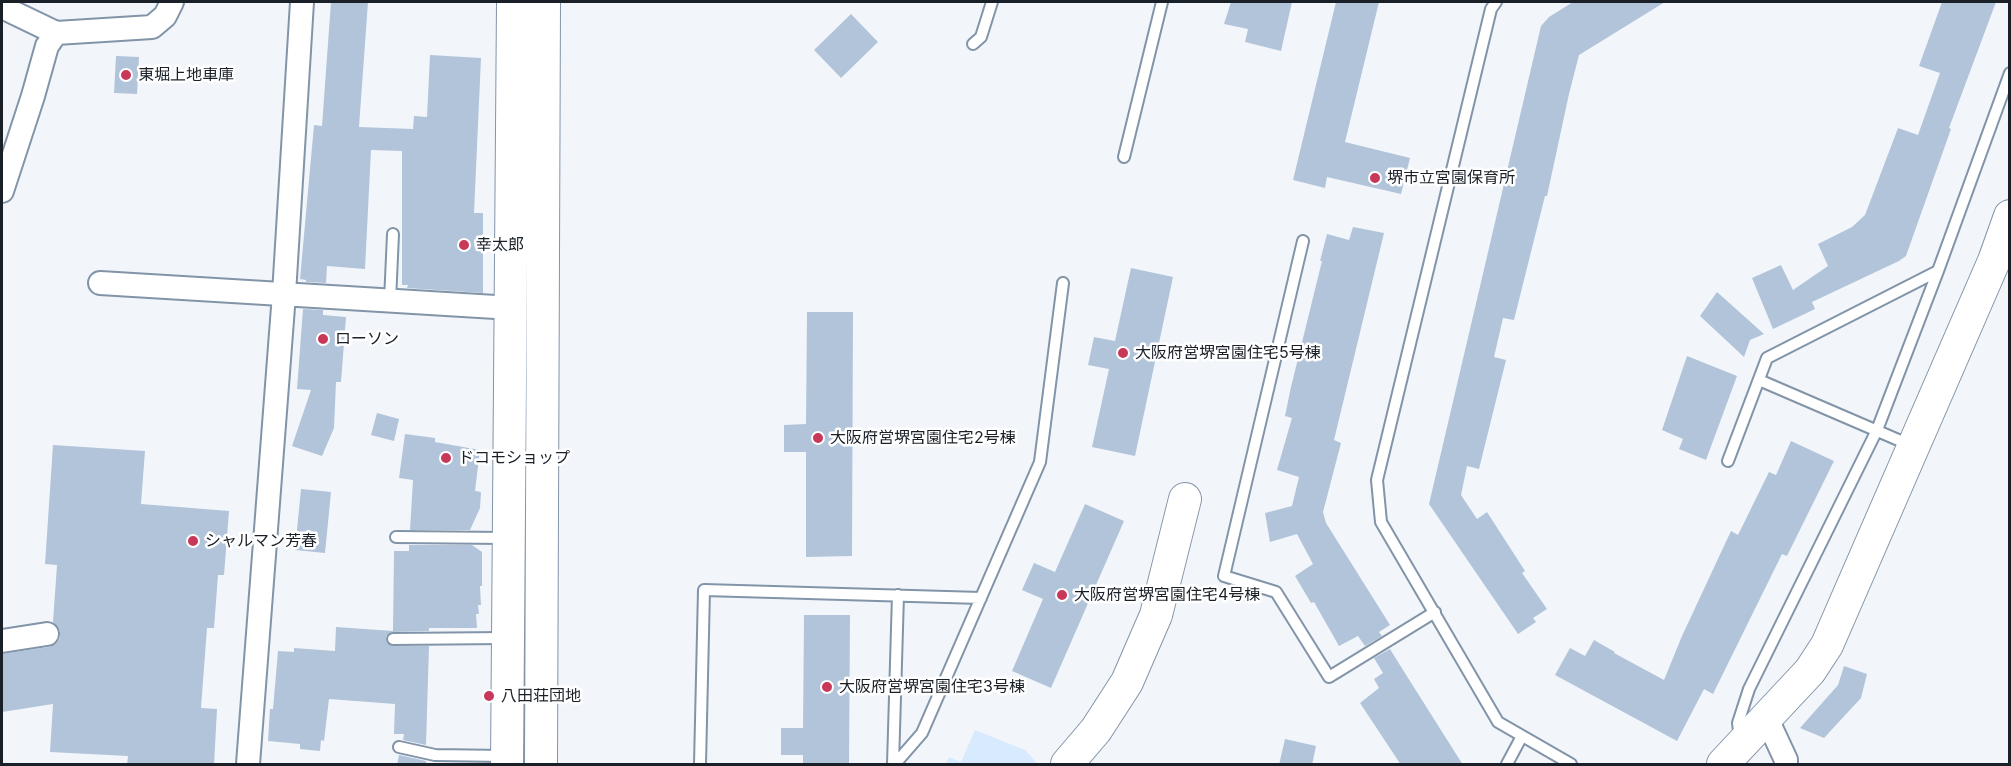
<!DOCTYPE html>
<html>
<head>
<meta charset="utf-8">
<style>
  body { margin:0 }
  #map { position:relative; width:2011px; height:766px; overflow:hidden; background:#f2f6fb; font-family:Inter,sans-serif }
  canvas { display:block }
  .frame { position:absolute; inset:0; border:3px solid #192028; pointer-events:none }
</style>
</head>
<body>
<div id="map">
<canvas width="2011" height="766"></canvas>
<div class="frame"></div>
</div>
<script>
const ctx = document.querySelector('canvas').getContext('2d');
ctx.lineJoin = 'round';
function paint(path, color) {
  ctx.fillStyle = color;
  ctx.fill(path, 'evenodd');
}
function toPath(rows) {
  const path = new Path2D();
  for (const r of rows) {
    path.moveTo(r[0], r[1]);
    for (let i = 2; i < r.length; i += 2) path.lineTo(r[i], r[i + 1]);
  }
  return path;
}
function stroke(path, color, width, dash) {
  ctx.strokeStyle = color;
  ctx.lineWidth = width;
  ctx.lineCap = dash ? 'butt' : 'round';
  ctx.setLineDash(dash || []);
  ctx.stroke(path);
}
function drawText(font, color, halo, rows, align = 'center') {
  ctx.font = font + ' Inter,"Noto Sans JP",sans-serif';
  ctx.lineWidth = 5;
  ctx.setLineDash([]);
  ctx.textBaseline = 'middle';
  ctx.strokeStyle = halo;
  ctx.fillStyle = color;
  for (const [text, x, y, turn = 0] of rows) {
    ctx.save();
    ctx.translate(x, y);
    ctx.rotate((+turn || 0) * Math.PI / 180);
    ctx.textAlign = isNaN(turn) ? turn : align;
    if (halo) ctx.strokeText(text, 0, 0);
    ctx.fillText(text, 0, 0);
    ctx.restore();
  }
}
paint(toPath([
  [975,730,1025,750,1037,763,946,764,949,757,961,762]
]), '#d8eafe');
paint(toPath([
  [331,2,368,2,359,127,413,129,414,116,427,117,430,55,481,58,474,213,483,213,483,293,407,288,408,285,402,285,402,151,371,150,365,269,327,266,326,283,306,282,306,280,300,279,314,125,322,126],
  [1231,2,1292,2,1281,51,1245,42,1248,29,1224,24],
  [1336,2,1379,2,1345,142,1410,158,1401,194,1327,177,1325,188,1293,180],
  [1573,2,1665,2,1579,55,1569,94,1547,196,1545,196,1514,320,1503,318,1494,357,1506,360,1479,469,1467,466,1461,495,1477,519,1487,512,1525,571,1522,573,1547,609,1533,618,1536,622,1518,634,1429,504,1541,26,1549,17],
  [1942,2,1996,2,1949,128,1951,129,1906,256,1899,261,1812,302,1815,309,1773,329,1752,278,1781,265,1793,290,1828,266,1818,244,1852,227,1865,215,1898,128,1918,135,1940,73,1919,66],
  [851,14,878,42,841,78,814,50],
  [116,56,139,57,137,94,114,93],
  [1353,227,1384,233,1334,440,1341,443,1323,512,1326,523,1390,625,1379,632,1382,636,1365,646,1358,636,1339,646,1314,602,1311,603,1295,576,1313,564,1297,534,1270,542,1265,513,1292,506,1299,477,1277,470,1292,418,1285,416,1291,387,1322,261,1320,261,1327,234,1349,240],
  [1131,268,1173,277,1135,456,1092,447,1109,369,1088,365,1094,337,1115,341],
  [1717,292,1764,334,1750,340,1744,357,1700,316],
  [303,309,323,310,323,315,346,317,341,382,336,382,334,428,322,456,292,446,311,390,297,389],
  [807,312,853,312,852,556,806,557,806,452,784,452,784,425,806,424],
  [1687,356,1737,376,1706,460,1679,449,1683,439,1662,430],
  [377,413,399,419,394,441,371,435],
  [405,434,435,438,435,442,480,450,475,491,481,492,480,508,470,530,410,530,413,480,399,478],
  [1791,441,1834,461,1787,556,1782,554,1713,694,1704,689,1677,741,1555,675,1570,648,1585,656,1594,640,1615,652,1614,653,1664,680,1682,636,1731,531,1738,535,1769,472,1776,475],
  [53,445,145,451,141,504,229,511,224,575,218,575,214,628,207,628,201,708,217,709,214,765,127,765,128,756,50,752,53,704,2,712,2,654,49,647,56,644,60,638,60,631,53,622,57,565,45,564],
  [301,489,331,492,325,553,295,550],
  [1085,504,1124,521,1051,688,1012,671,1043,599,1022,590,1034,563,1055,572],
  [409,545,472,545,482,552,482,586,480,586,481,605,478,605,479,614,476,614,477,628,429,628,429,631,392,632,386,636,387,643,392,646,429,646,426,745,403,740,404,734,394,734,395,704,329,699,324,741,321,740,320,751,300,749,300,744,268,741,270,709,273,709,278,651,294,652,294,648,335,651,336,627,393,631,394,551,409,551],
  [804,615,850,615,849,765,803,765,803,755,781,755,781,728,803,728],
  [1390,649,1398,662,1463,765,1401,765,1360,703,1379,688,1374,679,1383,673,1374,658],
  [1844,666,1867,674,1861,698,1824,738,1800,728,1838,685],
  [1285,739,1316,746,1312,765,1279,765],
  [399,755,426,761,426,765,397,765]
]), '#b1c4da');
const lane = toPath([
  [1496,2,1491,9,1377,480,1381,522,1498,722,1571,764],
  [973,44,981,37,992,2],
  [1124,157,1162,2],
  [1303,241,1224,576,1276,592,1329,677,1435,612],
  [390,301,393,234],
  [1759,380,1910,445],
  [1728,461,1767,358,1938,271],
  [396,537,506,538],
  [393,639,504,638],
  [1740,739,1738,723,1749,689,1877,430,1938,271,2010,73],
  [399,747,435,755,504,756],
  [700,764,704,590,981,598],
  [893,764,898,595],
  [895,764,922,733,1040,462,1063,283],
  [1507,764,1522,736]
]);
const street = toPath([
  [2,7,56,33],
  [2,191,33,96,47,46,56,33,152,27,165,16,172,2],
  [100,283,512,308],
  [2,641,47,634],
  [1766,717,1786,760,1786,764],
  [248,764,284,294,302,2]
]);
const secondary = toPath([
  [507,764,513,2],
  [541,764,544,2],
  [1067,764,1096,730,1127,682,1156,615,1185,499],
  [1723,764,1810,671,1827,645,1994,261,2010,216]
]);
stroke(lane, '#8294a8', 14);
stroke(street, '#8294a8', 26);
stroke(secondary, '#8294a8', 34);
stroke(lane, '#fff', 10);
stroke(street, '#fff', 22);
stroke(secondary, '#fff', 32);
for (const [x, y, r, color] of [
  [126,75,6,"#c73859"],
  [1375,178,6,"#c73859"],
  [464,245,6,"#c73859"],
  [323,339,6,"#c73859"],
  [1123,353,6,"#c73859"],
  [818,438,6,"#c73859"],
  [446,458,6,"#c73859"],
  [193,541,6,"#c73859"],
  [1062,595,6,"#c73859"],
  [827,687,6,"#c73859"],
  [489,696,6,"#c73859"]
]) {
  const dot = new Path2D();
  dot.arc(x, y, r, 0, 2 * Math.PI);
  ctx.fillStyle = color;
  ctx.fill(dot);
  stroke(dot, '#fff', 2);
}
drawText('16px', '#192028', '#fff', [
  ["東堀上地車庫",138,75],
  ["堺市立宮園保育所",1387,178],
  ["幸太郎",476,245],
  ["ローソン",335,339],
  ["大阪府営堺宮園住宅5号棟",1135,353],
  ["大阪府営堺宮園住宅2号棟",830,438],
  ["ドコモショップ",458,458],
  ["シャルマン芳春",205,541],
  ["大阪府営堺宮園住宅4号棟",1074,595],
  ["大阪府営堺宮園住宅3号棟",839,687],
  ["八田荘団地",501,696]
], 'left');
</script>
</body>
</html>
